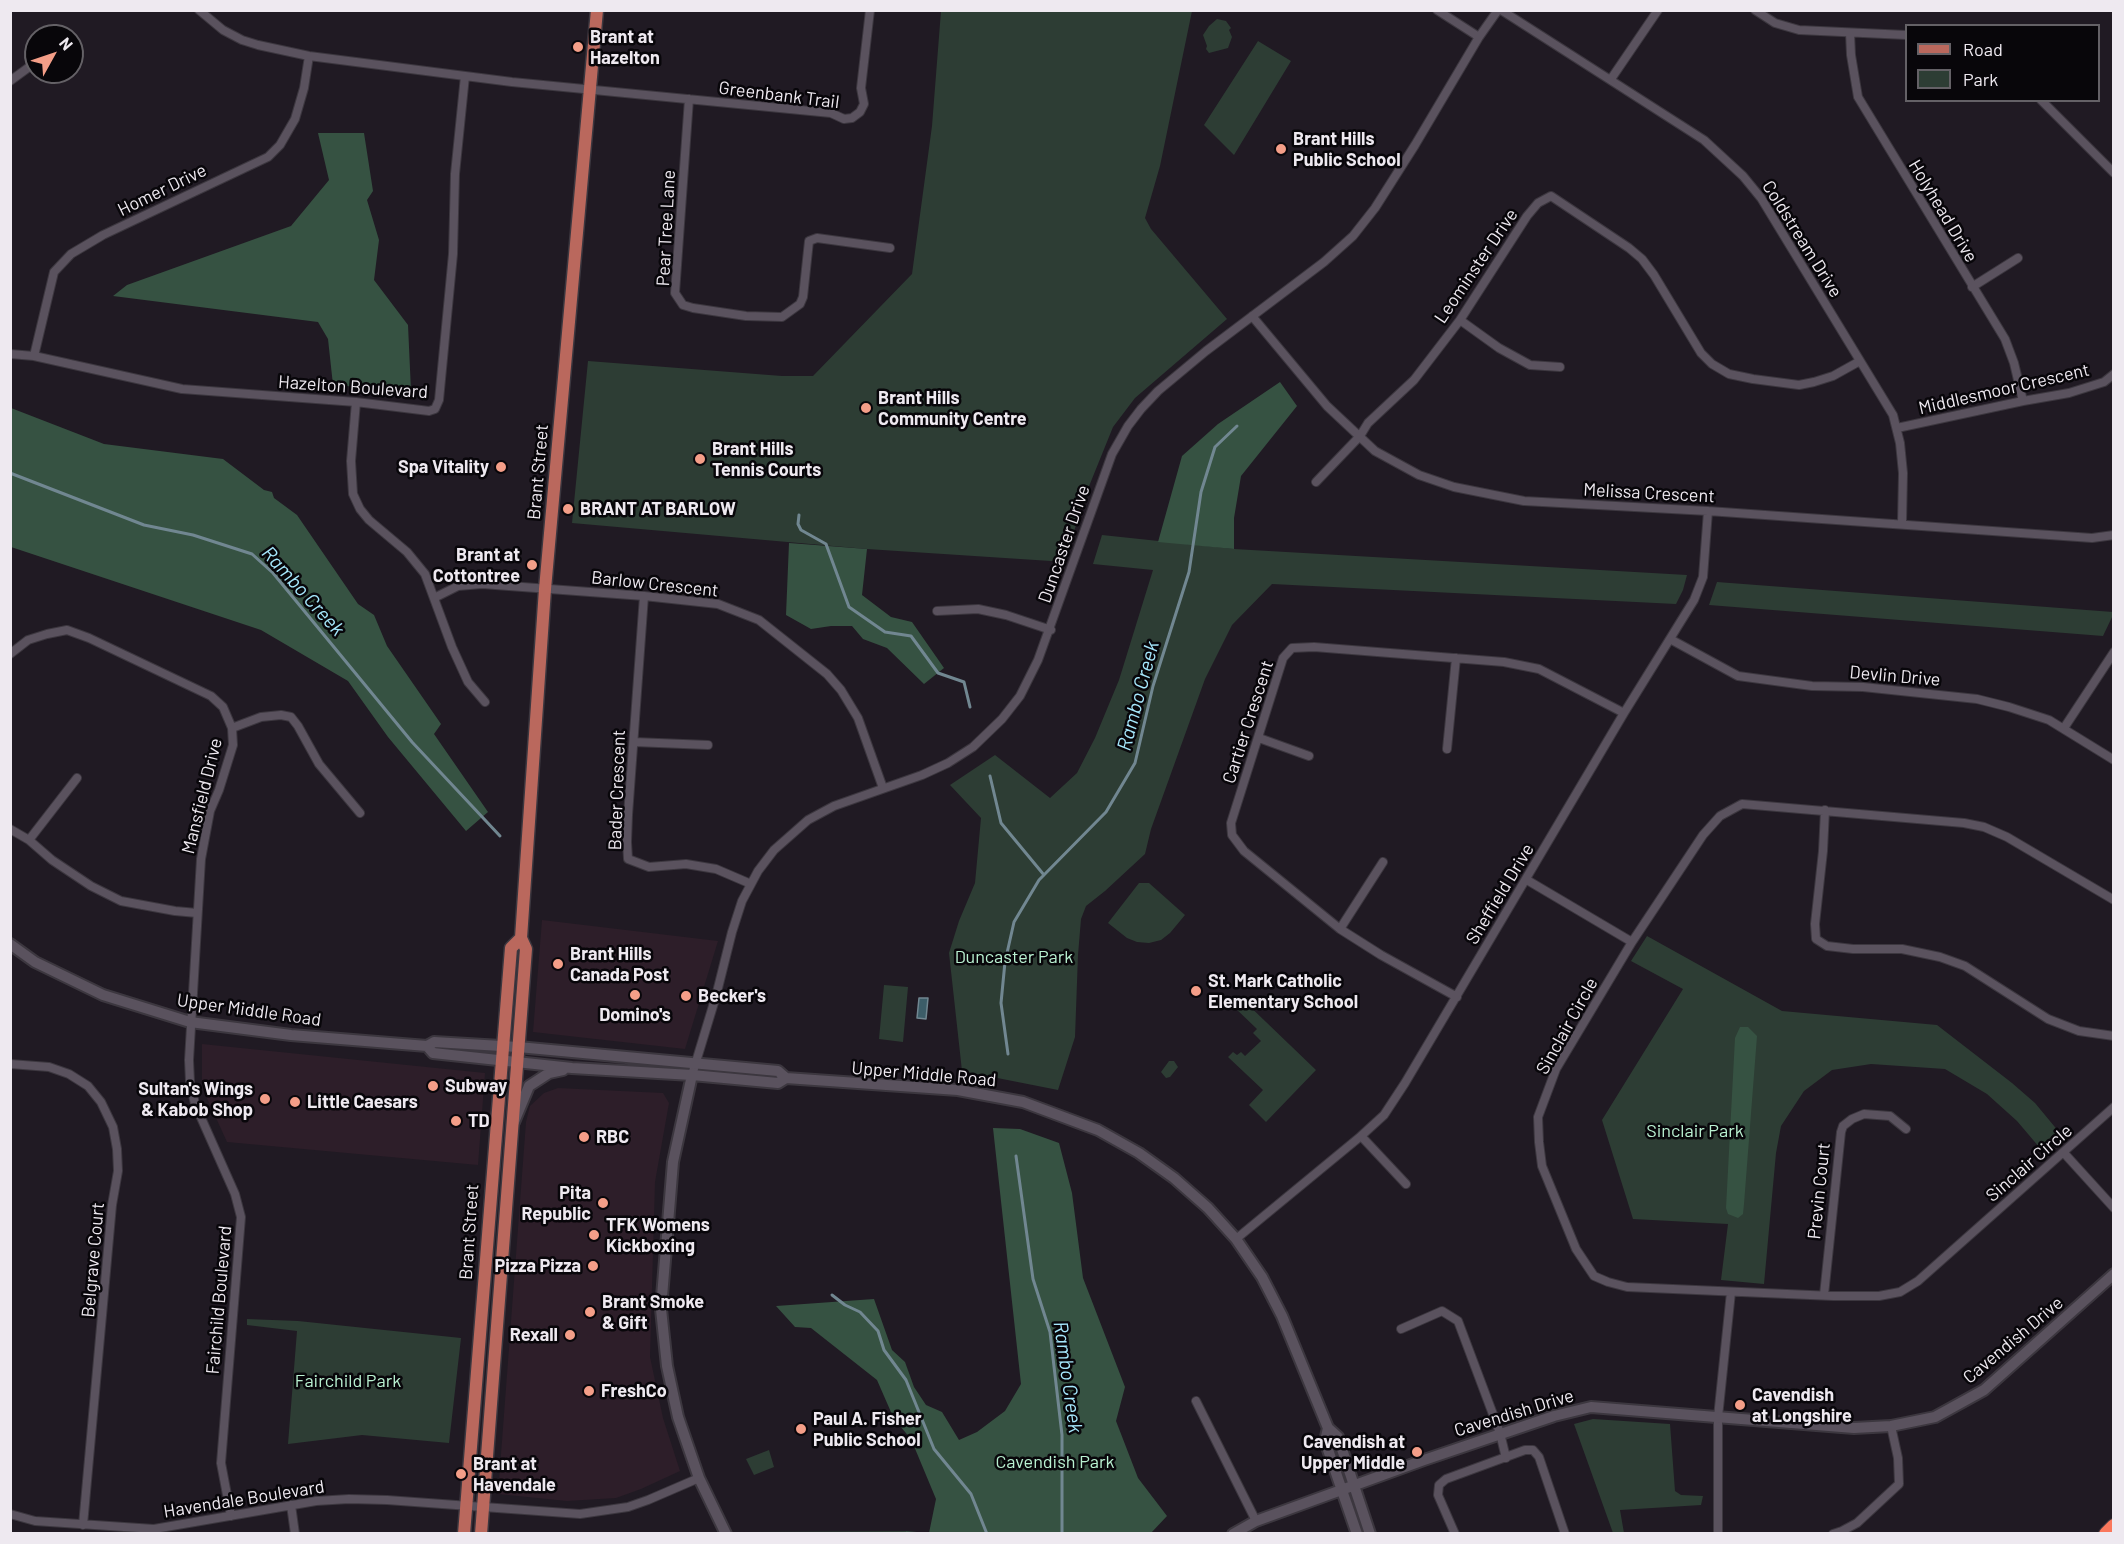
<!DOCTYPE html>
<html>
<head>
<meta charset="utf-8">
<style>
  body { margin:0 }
  #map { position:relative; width:2124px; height:1544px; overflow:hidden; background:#201a23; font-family:Barlow,sans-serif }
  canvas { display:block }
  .frame { position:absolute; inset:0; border:12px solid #eee9f0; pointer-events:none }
  .legend { position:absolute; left:1905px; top:24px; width:195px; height:78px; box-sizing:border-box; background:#08060a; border:2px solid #646166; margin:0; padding:8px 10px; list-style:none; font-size:18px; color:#eee9f0 }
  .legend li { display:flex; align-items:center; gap:12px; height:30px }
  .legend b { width:30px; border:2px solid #646166 }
  .north { position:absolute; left:24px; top:24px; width:60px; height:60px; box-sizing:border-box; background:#08060a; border:2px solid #646166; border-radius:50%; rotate:50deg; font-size:16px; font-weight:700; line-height:24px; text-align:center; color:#eee9f0 }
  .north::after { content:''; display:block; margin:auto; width:21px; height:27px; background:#f49e88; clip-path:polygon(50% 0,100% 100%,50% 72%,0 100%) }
</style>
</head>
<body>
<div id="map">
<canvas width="2124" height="1544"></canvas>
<div class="frame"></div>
<ul class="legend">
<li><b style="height:8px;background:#ba685d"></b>Road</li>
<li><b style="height:16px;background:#2d3d34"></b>Park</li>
</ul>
<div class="north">N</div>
</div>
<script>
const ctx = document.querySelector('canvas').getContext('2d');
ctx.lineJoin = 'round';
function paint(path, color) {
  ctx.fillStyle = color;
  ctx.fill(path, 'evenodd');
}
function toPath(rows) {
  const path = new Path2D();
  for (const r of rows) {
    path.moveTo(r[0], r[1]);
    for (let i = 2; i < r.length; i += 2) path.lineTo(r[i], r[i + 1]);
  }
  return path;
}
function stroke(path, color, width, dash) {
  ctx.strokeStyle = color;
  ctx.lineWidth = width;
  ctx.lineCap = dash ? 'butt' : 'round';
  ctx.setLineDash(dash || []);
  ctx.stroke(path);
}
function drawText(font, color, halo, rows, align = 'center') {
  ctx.font = font + ' Barlow,sans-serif';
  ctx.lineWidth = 5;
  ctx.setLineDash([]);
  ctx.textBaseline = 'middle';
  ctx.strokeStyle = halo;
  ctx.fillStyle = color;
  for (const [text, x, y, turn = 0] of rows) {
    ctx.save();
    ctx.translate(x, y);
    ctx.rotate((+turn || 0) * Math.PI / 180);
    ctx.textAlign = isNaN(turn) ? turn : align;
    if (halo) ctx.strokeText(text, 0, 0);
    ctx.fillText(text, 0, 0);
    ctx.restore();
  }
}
paint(toPath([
  [542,920,718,941,685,1049,533,1032],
  [202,1044,485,1073,478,1165,227,1142,206,1096,202,1080],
  [558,1088,663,1093,669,1103,655,1182,650,1357,663,1418,680,1471,641,1489,616,1498,567,1501,498,1494,526,1122,530,1106,544,1093]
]), '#2d1e29');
paint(toPath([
  [941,11,1192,11,1160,166,1145,218,1151,229,1227,319,1135,398,1113,427,1081,506,1066,562,867,549,572,523,588,361,782,376,813,376,912,274,932,126],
  [1217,19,1226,21,1231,28,1229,30,1232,37,1228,48,1209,53,1206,49,1207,46,1203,35,1209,26],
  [1258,41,1291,61,1234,155,1204,125],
  [1102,535,1234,549,1687,575,1683,590,1676,604,1272,584,1232,625,1205,679,1151,829,1145,854,1105,891,1086,906,1081,919,1078,955,1075,1037,1058,1090,962,1071,949,953,959,921,975,883,981,818,950,785,995,755,1050,798,1077,773,1095,738,1119,680,1153,570,1093,564],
  [1717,582,2113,612,2113,615,2103,636,1709,605],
  [1139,883,1149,883,1185,915,1170,933,1161,940,1149,943,1137,942,1127,938,1108,923],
  [1647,936,1782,1011,1937,1025,2012,1083,2035,1103,2064,1138,2045,1154,2017,1121,1987,1094,1945,1069,1871,1064,1832,1070,1804,1091,1781,1126,1776,1153,1764,1284,1721,1280,1728,1224,1633,1219,1602,1120,1683,989,1631,961],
  [884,985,908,987,903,1042,879,1039],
  [1240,997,1316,1070,1266,1122,1249,1105,1263,1090,1228,1057,1233,1052,1237,1055,1241,1052,1245,1056,1261,1041,1253,1033,1257,1029,1233,1006],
  [1169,1061,1174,1061,1178,1067,1170,1077,1166,1078,1161,1072],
  [247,1319,298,1321,461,1338,449,1443,362,1435,288,1444,297,1331,247,1325],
  [1593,1419,1670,1424,1675,1491,1681,1495,1703,1496,1701,1505,1620,1510,1624,1533,1613,1533,1574,1424],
  [769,1450,774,1467,754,1475,746,1459],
  [905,1531,907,1533,743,1534,742,1532]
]), '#2d3d34');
paint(toPath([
  [318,133,364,133,373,191,367,200,379,240,374,280,408,325,411,391,333,385,328,339,318,322,113,296,127,285,291,226,329,180],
  [1280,382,1297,406,1241,476,1234,518,1234,549,1158,542,1182,456,1218,424],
  [11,408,104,444,223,459,264,490,272,492,274,498,297,515,358,604,374,615,387,646,441,724,434,734,488,812,466,831,388,737,348,681,261,630,11,547],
  [789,543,867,549,862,595,891,617,912,622,944,668,924,684,887,648,863,639,852,626,831,626,811,629,786,615],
  [1740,1027,1748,1027,1757,1036,1744,1204,1743,1214,1738,1218,1728,1214,1726,1208,1735,1038],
  [993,1128,1020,1129,1059,1143,1072,1193,1083,1278,1125,1387,1116,1421,1138,1478,1167,1516,1151,1533,907,1533,905,1531,929,1533,936,1499,911,1439,894,1419,877,1380,811,1328,795,1327,776,1306,874,1299,892,1350,905,1362,914,1387,926,1405,942,1412,959,1440,977,1432,1005,1411,1021,1384]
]), '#365242');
const water = toPath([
  [919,998,928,998,926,1019,917,1018,919,998]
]);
paint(water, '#3c5d68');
stroke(water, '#718791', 1.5);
stroke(toPath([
  [10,473,144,525,193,535,252,554,273,573,412,742,500,836],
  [799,515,798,524,801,530,826,544,849,607,885,632,911,636,938,673,964,682,970,707],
  [990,776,1001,823,1044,875],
  [1008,1054,1001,1003,1005,962,1014,922,1039,880,1106,812,1135,763,1153,686,1189,572,1201,492,1215,447,1237,426],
  [1016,1156,1033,1279,1050,1332,1062,1435,1062,1534],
  [832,1295,845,1305,860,1312,878,1331,884,1350,906,1380,934,1449,971,1494,987,1534]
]), '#718791', 3);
const street = toPath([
  [199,10,223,30,242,40,258,45,309,56,512,82,831,113,844,119,852,118,860,112,864,104,861,88,870,10],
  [1437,10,1479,37],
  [1501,10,1704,140,1743,176,1761,198,1893,415,1900,443,1903,473,1902,524],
  [1755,10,1775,23,1799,30,1906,35],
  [1850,33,1851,55,1858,97,2005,339,2014,363,2023,401],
  [1611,79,1658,10],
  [10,81,36,62],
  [689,99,675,293,683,305,693,308,746,316,782,317,800,304,803,297,809,241,817,238,890,248],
  [2041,100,2114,173],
  [1972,287,2018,258],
  [1252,316,1327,406,1375,451,1419,475,1454,487,1524,501,1708,511,2092,538,2114,535],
  [1460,320,1499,348,1530,365,1560,367],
  [10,354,34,356,182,389,356,402,429,411,435,409,439,400,453,254,455,174,465,76],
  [34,356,54,272,71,254,103,235,268,157,280,145,295,119,304,88,309,56],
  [356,402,351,461,353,494,360,509,369,520,407,552,425,574,452,647,468,682,485,702],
  [1897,428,2023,401,2069,393,2104,382,2114,374],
  [1316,482,1360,436,1368,423,1414,380,1460,320,1527,216,1538,203,1551,196,1629,248,1642,259,1654,275,1701,353,1712,364,1729,374,1753,379,1799,385,1814,382,1833,376,1860,361],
  [644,596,628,815,627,842,628,859,649,867,686,864,716,869,751,884],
  [434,598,458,586,482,584,644,596,718,604,759,620,827,674,841,690,858,718,883,788],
  [937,611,978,609,1006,615,1051,630],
  [1670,639,1738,676,1812,686,1863,687,1977,699,2009,707,2049,720,2114,760],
  [10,654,28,640,47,634,67,630,89,638,211,696,223,707,232,728,233,745,219,790,210,811,201,859,189,1060,190,1082,195,1104,235,1194,241,1217,221,1463,231,1516],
  [232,728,261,717,281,715,291,717,298,726,319,764,360,813],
  [2064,728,2114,652],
  [1259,738,1309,756],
  [634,742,708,745],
  [1447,749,1456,658],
  [1825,810,1823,851,1815,924,1816,939,1827,946,1853,949,1902,949,1940,957,1965,966,2048,1019,2079,1031,2114,1036],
  [10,829,29,840,52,860,91,886,121,901,175,911,197,913],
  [29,840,77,778],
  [1527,880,1632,942],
  [2114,900,2007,837,1984,827,1964,823,1742,804,1720,816,1703,835,1632,942,1556,1069,1538,1117,1539,1142,1542,1166,1576,1249,1594,1276,1608,1282,1627,1287,1833,1296,1879,1296,1900,1292,1918,1281,2114,1107],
  [1340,929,1383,862],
  [1457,997,1381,955,1340,929,1244,851,1232,835,1231,823,1283,658,1292,648,1314,647,1504,662,1539,669,1624,713],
  [10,1064,49,1067,69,1074,88,1086,101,1102,113,1127,117,1149,118,1171,112,1205,83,1525],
  [692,1075,716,996,732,932,742,901,758,871,774,850,808,820,834,806,922,775,948,763,973,747,1002,719,1020,696,1038,660,1112,454,1128,426,1141,409,1158,391,1206,351,1324,262,1353,236,1375,208,1415,145,1479,37,1498,10],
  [1361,1136,1406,1184],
  [2064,1153,2114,1208],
  [1236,1239,1361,1136,1384,1115,1405,1083,1624,713,1694,600,1703,577,1708,511],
  [1824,1295,1841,1132,1843,1126,1852,1119,1864,1114,1890,1116,1906,1129],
  [1401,1329,1442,1311,1458,1321,1500,1433,1506,1458],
  [1196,1401,1256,1521],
  [291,1505,295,1534],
  [10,1514,35,1521,154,1529,316,1501,349,1499,387,1500,580,1514,628,1507,648,1500,699,1478],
  [1455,1534,1438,1495,1439,1485,1446,1479,1525,1450,1533,1450,1539,1457,1565,1534],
  [1718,1534,1718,1417,1731,1292],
  [1833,1534,1842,1531,1857,1523,1899,1484,1898,1458,1891,1426]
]);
const secondary = toPath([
  [10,944,35,962,103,995,190,1022,291,1035,427,1046,434,1042,518,1047,778,1071,786,1078,958,1090,1023,1102,1098,1130,1139,1153,1174,1178,1208,1208,1236,1239,1262,1277,1282,1316,1328,1428,1338,1437,1370,1534],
  [427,1046,433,1053,572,1068,692,1075,778,1083,786,1078],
  [692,1075,673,1162,661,1309,667,1366,678,1417,699,1478,726,1534],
  [514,1122,529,1086,549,1073,563,1070],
  [1328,1428,1325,1441,1357,1534],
  [1233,1534,1256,1521,1424,1460,1554,1416,1591,1407,1854,1428,1891,1426,1935,1417,1984,1390,2114,1274]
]);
const primary = toPath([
  [464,1534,511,948,521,938],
  [481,1534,526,949,521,938,545,589,597,10]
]);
const highway = toPath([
  [2106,1534,2114,1526]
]);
stroke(street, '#3c373f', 10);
stroke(secondary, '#3c373f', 14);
stroke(primary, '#3c373f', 15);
stroke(highway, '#3c373f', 16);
stroke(street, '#5a525e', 8);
stroke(secondary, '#5a525e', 10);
stroke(primary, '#ba685d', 12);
stroke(highway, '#fa775c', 14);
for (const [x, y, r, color] of [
  [578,47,6,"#f49e88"],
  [1281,149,6,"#f49e88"],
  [866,408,6,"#f49e88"],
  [700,459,6,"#f49e88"],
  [501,467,6,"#f49e88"],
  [568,509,6,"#f49e88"],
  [532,565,6,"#f49e88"],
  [558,964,6,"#f49e88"],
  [1196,991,6,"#f49e88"],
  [635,995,6,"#f49e88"],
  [686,996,6,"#f49e88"],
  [433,1086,6,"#f49e88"],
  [265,1099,6,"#f49e88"],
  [295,1102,6,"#f49e88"],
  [456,1121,6,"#f49e88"],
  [584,1137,6,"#f49e88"],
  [603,1203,6,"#f49e88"],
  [594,1235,6,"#f49e88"],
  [593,1266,6,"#f49e88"],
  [590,1312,6,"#f49e88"],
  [570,1335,6,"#f49e88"],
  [589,1391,6,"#f49e88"],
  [1740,1405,6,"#f49e88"],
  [801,1429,6,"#f49e88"],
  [1417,1452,6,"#f49e88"],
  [461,1474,6,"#f49e88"]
]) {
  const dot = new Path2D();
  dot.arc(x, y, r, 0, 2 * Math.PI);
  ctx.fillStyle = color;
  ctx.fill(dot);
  stroke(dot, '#08060a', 2);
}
drawText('bold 18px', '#eee9f0', '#08060a', [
  ["Brant at",590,37],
  ["Hazelton",590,58],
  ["Brant Hills",1293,139],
  ["Public School",1293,160],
  ["Brant Hills",878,398],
  ["Community Centre",878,419],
  ["Brant Hills",712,449],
  ["Tennis Courts",712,470],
  ["Spa Vitality",489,467,"right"],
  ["BRANT AT BARLOW",580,509],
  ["Brant at",520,555,"right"],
  ["Cottontree",520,576,"right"],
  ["Brant Hills",570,954],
  ["Canada Post",570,975],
  ["St. Mark Catholic",1208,981],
  ["Elementary School",1208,1002],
  ["Becker's",698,996],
  ["Domino's",635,1015,"center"],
  ["Subway",445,1086],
  ["Sultan's Wings",253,1089,"right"],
  ["& Kabob Shop",253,1110,"right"],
  ["Little Caesars",307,1102],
  ["TD",468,1121],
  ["RBC",596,1137],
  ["Pita",591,1193,"right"],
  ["Republic",591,1214,"right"],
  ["TFK Womens",606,1225],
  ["Kickboxing",606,1246],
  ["Pizza Pizza",581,1266,"right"],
  ["Brant Smoke",602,1302],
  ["& Gift",602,1323],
  ["Rexall",558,1335,"right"],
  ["FreshCo",601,1391],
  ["Cavendish",1752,1395],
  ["at Longshire",1752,1416],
  ["Paul A. Fisher",813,1419],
  ["Public School",813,1440],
  ["Cavendish at",1405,1442,"right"],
  ["Upper Middle",1405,1463,"right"],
  ["Brant at",473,1464],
  ["Havendale",473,1485]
], 'left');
drawText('18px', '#eee9f0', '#08060a', [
  ["Greenbank Trail",779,95,7],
  ["Homer Drive",162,190,-26],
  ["Holyhead Drive",1943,211,59],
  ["Pear Tree Lane",666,228,-87],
  ["Coldstream Drive",1802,239,58],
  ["Leominster Drive",1476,266,-56],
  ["Hazelton Boulevard",353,387,4],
  ["Middlesmoor Crescent",2004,389,-13],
  ["Brant Street",538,472,-85],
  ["Melissa Crescent",1649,493,3],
  ["Duncaster Drive",1064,544,-71],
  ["Barlow Crescent",655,584,6],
  ["Devlin Drive",1895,676,5],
  ["Cartier Crescent",1248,722,-72],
  ["Bader Crescent",617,790,-88],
  ["Mansfield Drive",202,796,-76],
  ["Sheffield Drive",1500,894,-59],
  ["Upper Middle Road",249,1010,8],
  ["Sinclair Circle",1567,1026,-61],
  ["Upper Middle Road",924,1074,5],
  ["Sinclair Circle",2029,1163,-41],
  ["Previn Court",1819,1191,-84],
  ["Brant Street",469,1232,-86],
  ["Belgrave Court",93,1260,-85],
  ["Fairchild Boulevard",219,1300,-85],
  ["Cavendish Drive",2013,1340,-40],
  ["Cavendish Drive",1514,1413,-17],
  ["Havendale Boulevard",244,1499,-9]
]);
drawText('18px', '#b9f1d1', '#08060a', [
  ["Duncaster Park",1014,957],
  ["Sinclair Park",1695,1131],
  ["Fairchild Park",348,1381],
  ["Cavendish Park",1055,1462]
]);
drawText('italic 20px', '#a6e8fd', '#08060a', [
  ["Rambo Creek",303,591,48],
  ["Rambo Creek",1138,696,-75],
  ["Rambo Creek",1068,1377,82]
]);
</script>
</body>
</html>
